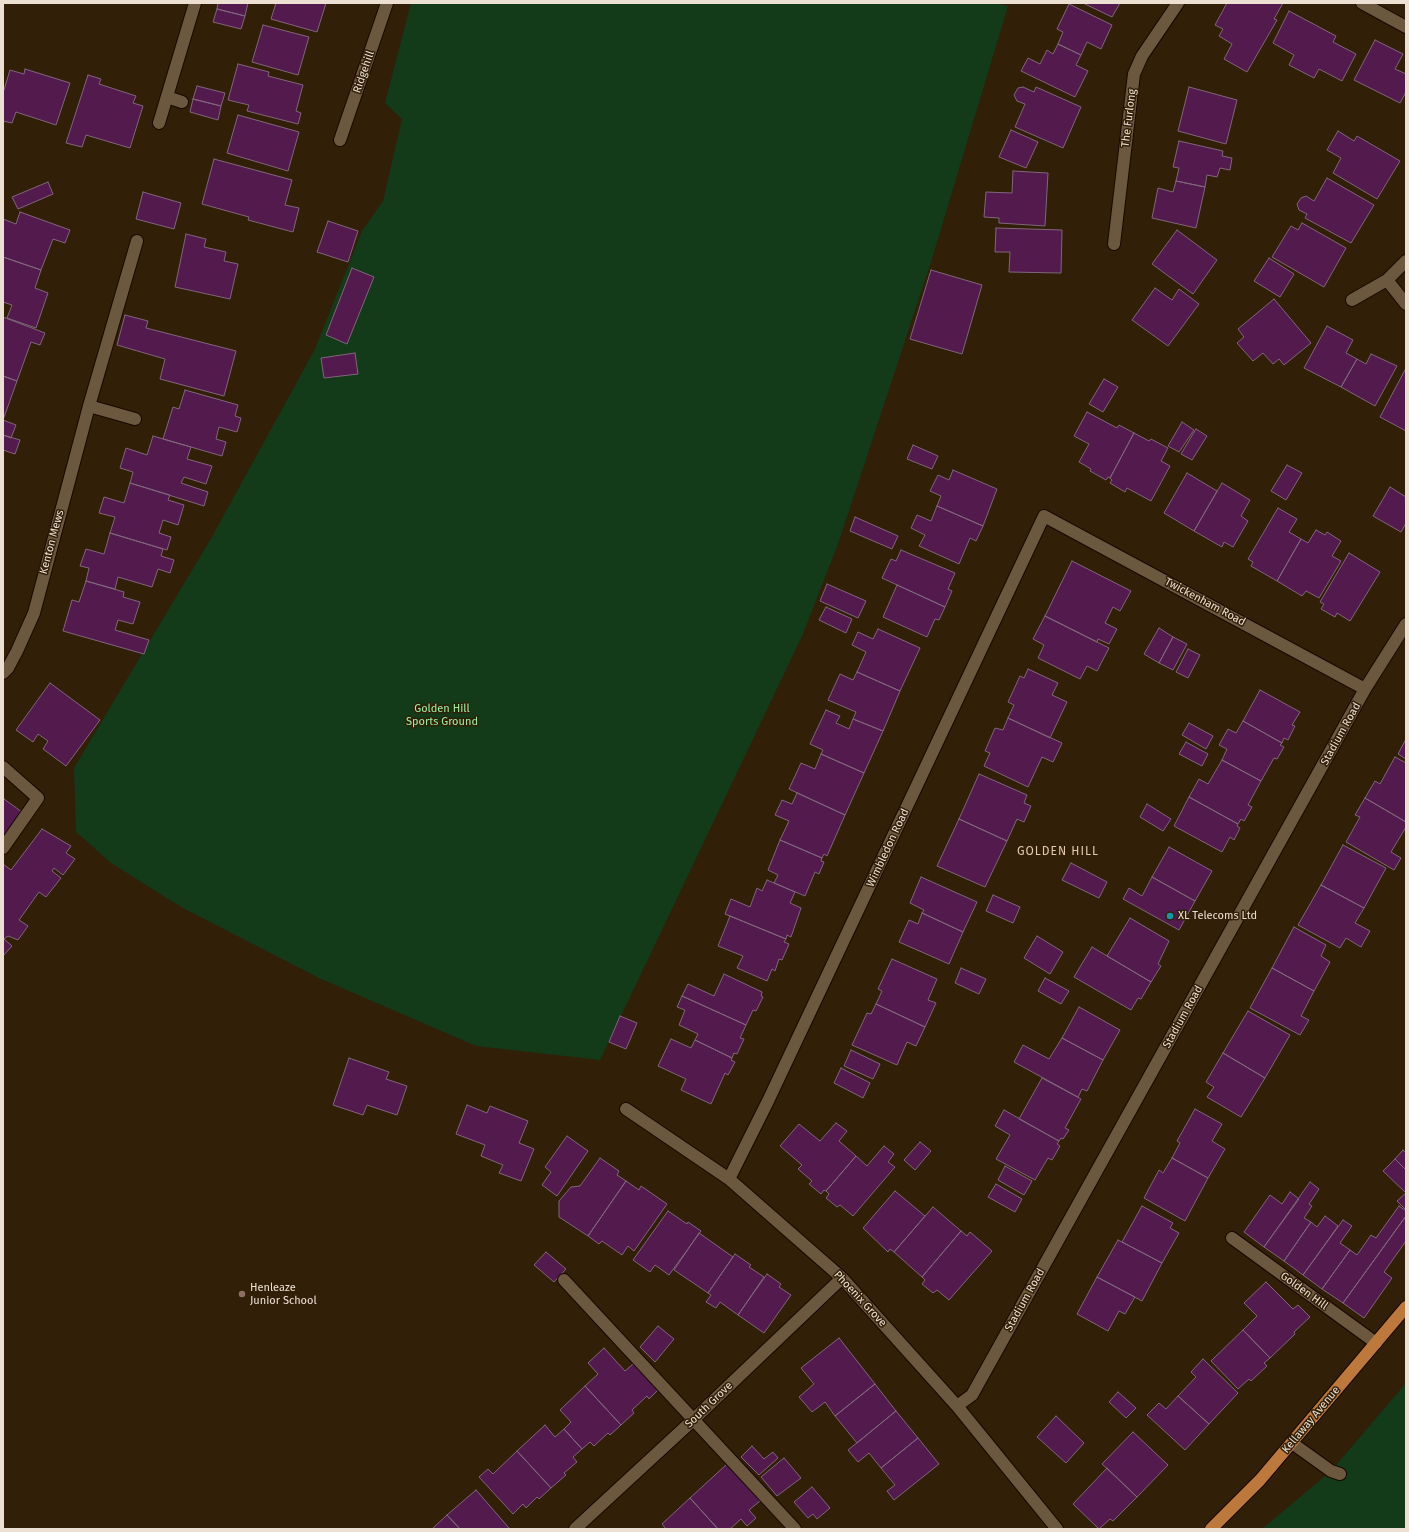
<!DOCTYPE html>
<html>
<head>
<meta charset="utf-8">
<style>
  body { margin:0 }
  #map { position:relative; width:1409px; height:1532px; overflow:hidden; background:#321f08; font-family:"Fira Sans",sans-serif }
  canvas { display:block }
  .frame { position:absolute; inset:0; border:4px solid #ece0d2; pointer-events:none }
</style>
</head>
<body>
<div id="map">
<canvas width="1409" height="1532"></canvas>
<div class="frame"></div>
</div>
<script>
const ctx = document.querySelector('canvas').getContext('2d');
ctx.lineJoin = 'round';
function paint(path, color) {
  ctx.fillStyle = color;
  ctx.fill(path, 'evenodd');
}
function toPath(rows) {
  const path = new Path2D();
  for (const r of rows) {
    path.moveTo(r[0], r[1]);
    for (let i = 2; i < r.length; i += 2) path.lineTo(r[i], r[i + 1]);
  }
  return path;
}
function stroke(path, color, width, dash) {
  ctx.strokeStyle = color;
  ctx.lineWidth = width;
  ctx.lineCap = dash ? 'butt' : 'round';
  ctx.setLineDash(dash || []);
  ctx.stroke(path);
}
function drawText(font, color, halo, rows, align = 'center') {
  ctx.font = font + ' "Fira Sans",sans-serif';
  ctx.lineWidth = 3;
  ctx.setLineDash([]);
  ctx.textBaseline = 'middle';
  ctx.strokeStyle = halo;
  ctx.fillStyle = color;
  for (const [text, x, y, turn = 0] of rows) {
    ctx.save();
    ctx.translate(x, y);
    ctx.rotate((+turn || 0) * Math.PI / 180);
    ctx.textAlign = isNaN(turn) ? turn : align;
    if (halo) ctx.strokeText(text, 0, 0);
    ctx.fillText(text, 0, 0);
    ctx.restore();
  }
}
paint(toPath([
  [411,3,995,3,1008,6,931,262,838,544,803,634,600,1060,476,1046,319,978,181,907,111,863,76,832,74,768,213,535,315,349,362,231,383,201,402,119,385,103],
  [1406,1383,1406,1529,1262,1529,1331,1471]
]), '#133a19');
const building = toPath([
  [218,3,248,3,245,16,217,9,218,3],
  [276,3,326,3,317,32,271,19,276,3],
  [1083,3,1120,3,1112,17,1083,3],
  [1227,3,1283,3,1274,19,1277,20,1247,72,1224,59,1232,44,1219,36,1223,29,1215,25,1227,3],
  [1069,4,1112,25,1101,49,1087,42,1081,55,1058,44,1063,32,1057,29,1069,4],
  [217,9,245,16,241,29,213,22,217,9],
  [1289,11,1336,36,1333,42,1356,54,1342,81,1319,69,1314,78,1289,65,1294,55,1273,43,1289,11],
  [263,25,309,37,298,75,252,62,263,25],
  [1375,40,1403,54,1395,69,1406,74,1406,92,1400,103,1354,80,1375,40],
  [1058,44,1081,55,1076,65,1088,71,1075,97,1021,71,1028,58,1040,64,1047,50,1053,54,1058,44],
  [238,64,269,72,268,76,303,85,296,111,301,113,298,124,247,111,249,105,228,100,238,64],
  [25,69,70,83,56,125,16,112,12,123,3,121,3,93,10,70,24,74,25,69],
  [88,75,101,79,99,84,136,96,133,103,143,106,130,148,86,135,82,147,66,143,88,75],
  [197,86,225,93,221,106,193,99,197,86],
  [1023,87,1034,92,1036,87,1081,107,1063,148,1015,127,1025,104,1017,101,1014,95,1018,88,1023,87],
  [1189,87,1237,100,1226,144,1178,131,1189,87],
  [193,99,221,106,218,120,190,112,193,99],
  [238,115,299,132,288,171,227,153,238,115],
  [1011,130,1038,142,1026,168,999,157,1011,130],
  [1338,131,1354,141,1357,136,1400,161,1377,199,1333,173,1341,158,1327,150,1338,131],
  [1179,141,1223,151,1222,156,1232,158,1230,170,1220,168,1217,177,1207,175,1205,187,1176,181,1179,168,1173,167,1179,141],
  [214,159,292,180,285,205,299,208,293,232,248,220,249,217,202,204,214,159],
  [1013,171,1048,173,1045,226,999,223,999,218,984,217,986,192,1012,193,1013,171],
  [1327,178,1374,205,1351,243,1305,218,1307,214,1299,210,1297,204,1301,198,1306,196,1314,201,1327,178],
  [1176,181,1205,187,1196,228,1152,218,1158,188,1173,192,1176,181],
  [48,182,53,194,18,209,12,197,48,182],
  [143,192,181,203,174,229,136,219,143,192],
  [20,212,70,230,65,243,53,239,41,270,3,257,3,219,16,224,20,212],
  [328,221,358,231,348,262,317,252,328,221],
  [1302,223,1346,248,1324,287,1272,257,1291,226,1298,230,1302,223],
  [996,228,1062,230,1061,273,1009,272,1010,252,995,252,996,228],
  [1177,230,1217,260,1193,294,1152,264,1177,230],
  [186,234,206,239,204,247,226,252,224,261,238,264,230,299,175,287,186,234],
  [3,257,41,270,35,288,48,293,36,328,7,318,12,305,3,302,3,257],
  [1269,258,1294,274,1280,297,1254,281,1269,258],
  [352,268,374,277,347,344,326,335,352,268],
  [931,270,982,285,962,354,910,339,931,270],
  [1155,288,1172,300,1179,289,1199,304,1168,346,1132,320,1155,288],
  [1274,299,1311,343,1284,365,1279,359,1273,364,1263,353,1253,361,1237,343,1244,337,1238,329,1274,299],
  [125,315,148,321,146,328,236,351,224,396,160,379,165,359,117,345,125,315],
  [3,317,45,333,40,345,31,342,17,381,3,376,3,317],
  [1327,326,1353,340,1346,353,1357,359,1341,387,1304,368,1327,326],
  [355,353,358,374,324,378,321,358,355,353],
  [1371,354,1397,366,1375,406,1341,387,1357,359,1366,364,1371,354],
  [1405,370,1406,370,1406,431,1380,417,1405,370],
  [3,376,17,381,3,420,16,425,11,438,3,435,3,376],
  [1104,379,1118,387,1103,412,1089,404,1104,379],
  [185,390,238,405,235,416,241,418,237,432,219,427,216,439,226,442,222,456,163,439,173,407,179,409,185,390],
  [1087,412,1117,428,1119,425,1134,433,1110,478,1108,477,1106,480,1090,471,1091,469,1079,462,1089,444,1074,436,1087,412],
  [1182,422,1194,430,1179,452,1168,446,1182,422],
  [1196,429,1207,436,1192,460,1181,454,1196,429],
  [1134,433,1149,441,1151,439,1168,448,1161,461,1170,466,1151,501,1127,488,1125,492,1110,483,1112,480,1110,478,1134,433],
  [3,435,20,440,15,454,3,450,3,435],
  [153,436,191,447,187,459,212,466,206,484,184,477,181,483,208,492,204,506,130,483,133,472,120,468,126,448,147,455,153,436],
  [913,445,938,456,932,469,907,459,913,445],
  [1287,465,1302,473,1286,500,1271,491,1287,465],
  [953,470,997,489,983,526,937,506,941,496,930,491,938,475,949,480,953,470],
  [1187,473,1217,491,1194,531,1164,513,1187,473],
  [130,483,170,495,168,500,184,505,178,525,163,520,159,533,171,537,167,550,110,533,115,517,99,513,104,497,124,503,130,483],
  [1222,483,1250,500,1241,516,1248,521,1233,547,1224,542,1222,547,1194,531,1222,483],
  [1390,487,1406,497,1406,523,1401,532,1373,516,1390,487],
  [937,506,983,526,976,541,970,538,959,564,919,546,925,535,911,528,917,515,931,521,937,506],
  [1278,508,1297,519,1289,532,1301,539,1277,581,1251,566,1253,562,1248,559,1278,508],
  [855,517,898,536,892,549,850,531,855,517],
  [1316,530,1325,535,1327,532,1341,541,1332,556,1341,561,1319,598,1306,591,1302,596,1277,581,1301,539,1308,543,1316,530],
  [110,533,163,549,161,556,174,560,170,573,158,569,152,587,118,577,115,589,86,581,89,568,80,566,86,549,104,554,110,533],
  [901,550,955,573,948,589,952,591,945,607,882,578,891,559,896,561,901,550],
  [1349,553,1380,572,1350,621,1337,613,1335,617,1321,609,1324,604,1320,602,1349,553],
  [1072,561,1131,591,1120,611,1113,607,1105,623,1117,629,1109,644,1098,639,1097,642,1045,616,1072,561],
  [86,581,124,592,123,597,140,602,133,624,118,620,115,630,149,640,144,654,63,631,72,600,79,602,86,581],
  [827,584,866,601,858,618,820,601,827,584],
  [897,585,945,607,939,620,935,619,927,637,883,617,897,585],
  [826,607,852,619,846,633,819,620,826,607],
  [1045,616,1109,648,1097,671,1087,666,1080,679,1038,658,1044,645,1033,639,1045,616],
  [1159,628,1173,637,1159,663,1144,654,1159,628],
  [878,629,920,648,900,691,857,672,866,652,852,645,858,632,873,639,878,629],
  [1173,637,1187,644,1173,670,1159,663,1173,637],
  [1188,649,1200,655,1188,678,1176,672,1188,649],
  [1028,669,1058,683,1052,695,1067,702,1050,738,1008,718,1014,705,1008,702,1020,676,1024,678,1028,669],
  [857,672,900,691,883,731,853,719,856,712,828,700,840,674,853,680,857,672],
  [50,683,100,720,66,766,43,749,48,741,38,734,33,742,16,730,50,683],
  [1260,690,1300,712,1292,725,1295,726,1288,740,1284,738,1282,743,1243,721,1260,690],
  [826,710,840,716,836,723,849,729,853,719,883,731,864,773,821,754,823,750,810,744,826,710],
  [1008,718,1062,743,1053,762,1042,757,1028,787,984,766,990,753,985,751,995,728,1003,730,1008,718],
  [1243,721,1282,743,1280,745,1284,747,1277,759,1274,758,1261,781,1222,760,1227,749,1219,745,1228,729,1236,733,1243,721],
  [1189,723,1213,736,1206,749,1182,735,1189,723],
  [1406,739,1406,759,1398,754,1406,739],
  [1186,742,1208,754,1202,766,1179,754,1186,742],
  [821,754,864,773,845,815,789,789,801,763,815,769,821,754],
  [1395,757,1406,763,1406,822,1365,798,1375,781,1380,784,1395,757],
  [1222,760,1261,781,1248,805,1252,807,1244,821,1241,819,1238,824,1189,797,1199,779,1208,784,1222,760],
  [979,774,1027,795,1024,803,1031,806,1024,822,1017,819,1007,841,959,819,979,774],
  [797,793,845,815,827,856,824,854,822,858,780,840,789,821,775,815,782,800,792,804,797,793],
  [1189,797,1238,824,1237,826,1240,828,1234,840,1230,837,1222,852,1174,826,1189,797],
  [1365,798,1406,822,1406,827,1391,852,1401,858,1394,870,1346,842,1360,817,1355,815,1365,798],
  [4,799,22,812,3,838,3,801,4,799],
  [1147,804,1171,819,1163,831,1140,817,1147,804],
  [959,819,1007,841,985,887,937,866,959,819],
  [42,829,71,846,66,853,75,859,63,875,54,868,52,871,61,878,46,897,39,892,19,920,28,926,18,940,8,936,4,939,12,946,3,956,3,864,11,870,42,829],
  [780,840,822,858,821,861,824,862,819,874,815,872,805,896,774,883,778,875,768,870,780,840],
  [1343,845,1386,868,1364,908,1321,885,1343,845],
  [1169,847,1212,871,1195,901,1152,877,1169,847],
  [1071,863,1107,882,1099,898,1062,880,1071,863],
  [921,877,977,902,963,932,922,913,924,910,910,903,921,877],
  [1152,877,1195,901,1179,930,1123,899,1129,888,1142,896,1152,877],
  [767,880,795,892,790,903,801,908,791,937,787,935,786,939,725,914,731,899,750,907,757,888,762,891,767,880],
  [1321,885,1364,908,1355,923,1370,931,1361,947,1346,938,1340,948,1298,925,1321,885],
  [993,895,1020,907,1013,923,986,911,993,895],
  [922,913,963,932,949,964,899,942,909,920,918,924,922,913],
  [730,916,786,939,784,942,789,944,782,960,779,959,775,971,772,969,767,981,737,968,743,956,718,946,730,916],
  [1130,918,1169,941,1158,964,1161,966,1151,982,1107,956,1130,918],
  [1294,927,1326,945,1321,956,1330,962,1314,991,1272,968,1294,927],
  [1037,936,1063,952,1050,974,1024,958,1037,936],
  [1092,947,1151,982,1141,999,1138,998,1131,1010,1074,977,1092,947],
  [892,959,937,979,928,1000,936,1003,925,1027,876,1004,882,991,878,989,892,959],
  [961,968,986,979,979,994,955,983,961,968],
  [1272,968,1314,991,1301,1016,1309,1020,1300,1035,1250,1008,1272,968],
  [724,974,762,992,761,996,763,997,756,1011,753,1010,746,1025,682,996,688,984,714,996,724,974],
  [1045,978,1069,991,1061,1004,1038,991,1045,978],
  [682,996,746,1025,740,1038,744,1039,737,1054,734,1053,732,1058,695,1040,698,1034,679,1025,685,1010,677,1007,682,996],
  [876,1004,925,1027,916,1046,907,1042,897,1065,852,1045,867,1013,871,1014,876,1004],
  [1079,1007,1120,1030,1103,1060,1062,1038,1079,1007],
  [1248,1011,1290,1035,1265,1078,1223,1053,1248,1011],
  [620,1016,637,1023,626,1049,609,1042,620,1016],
  [1062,1038,1103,1060,1087,1091,1082,1089,1078,1097,1014,1062,1023,1045,1049,1059,1062,1038],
  [671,1039,691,1048,695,1040,732,1058,731,1060,735,1062,728,1075,725,1073,711,1104,681,1090,686,1079,658,1066,671,1039],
  [851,1050,880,1064,873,1079,844,1066,851,1050],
  [1223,1053,1265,1078,1241,1117,1207,1097,1214,1087,1206,1082,1223,1053],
  [349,1058,389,1072,386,1079,407,1086,397,1115,367,1105,363,1115,333,1105,349,1058],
  [841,1068,870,1083,863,1098,834,1083,841,1068],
  [1042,1078,1081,1099,1065,1128,1069,1130,1063,1139,1061,1138,1059,1141,1019,1119,1042,1078],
  [467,1105,487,1113,490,1106,528,1121,519,1143,534,1149,521,1181,499,1173,503,1165,481,1156,485,1145,456,1134,467,1105],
  [1195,1109,1222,1124,1212,1141,1225,1149,1208,1178,1172,1158,1180,1143,1177,1141,1195,1109],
  [1004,1110,1059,1141,1057,1144,1060,1146,1052,1160,1048,1158,1035,1180,996,1159,1010,1135,995,1126,1004,1110],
  [836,1123,847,1131,839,1141,856,1156,826,1191,824,1190,821,1194,809,1184,812,1181,798,1169,802,1165,780,1146,799,1124,820,1141,836,1123],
  [567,1136,588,1151,557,1196,542,1185,551,1172,545,1167,567,1136],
  [920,1142,931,1151,915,1170,904,1160,920,1142],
  [884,1146,894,1154,888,1162,895,1167,853,1216,840,1205,837,1207,826,1198,829,1194,826,1191,856,1156,867,1166,884,1146],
  [1403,1150,1406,1153,1406,1170,1395,1159,1403,1150],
  [600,1158,619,1171,617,1175,626,1181,588,1236,559,1217,559,1201,571,1187,580,1186,600,1158],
  [1172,1158,1208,1178,1185,1221,1144,1198,1159,1170,1163,1173,1172,1158],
  [1395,1159,1406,1170,1406,1210,1397,1201,1406,1193,1383,1171,1395,1159],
  [1005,1166,1032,1181,1024,1195,998,1180,1005,1166],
  [626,1181,639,1190,641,1186,667,1204,634,1251,628,1246,622,1255,602,1241,599,1244,588,1236,626,1181],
  [1310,1182,1319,1189,1309,1204,1312,1206,1304,1218,1311,1222,1284,1261,1264,1247,1310,1182],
  [996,1184,1022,1199,1015,1212,988,1197,996,1184],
  [895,1191,925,1216,894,1252,890,1249,888,1252,863,1228,895,1191],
  [1290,1192,1299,1199,1264,1247,1244,1232,1270,1195,1282,1204,1290,1192],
  [1142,1206,1173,1223,1170,1228,1179,1233,1162,1263,1122,1242,1142,1206],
  [1399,1206,1406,1211,1406,1216,1343,1303,1322,1289,1350,1250,1357,1255,1371,1235,1376,1238,1399,1206],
  [933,1207,961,1231,922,1277,894,1252,933,1207],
  [668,1211,687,1224,688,1222,701,1231,669,1275,655,1265,650,1272,633,1260,668,1211],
  [1325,1216,1338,1226,1303,1275,1284,1261,1311,1222,1317,1227,1325,1216],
  [1406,1216,1406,1241,1384,1272,1392,1278,1364,1318,1343,1303,1406,1216],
  [1343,1220,1352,1226,1340,1243,1350,1250,1322,1289,1303,1275,1343,1220],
  [961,1231,967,1236,970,1232,992,1251,949,1300,937,1290,933,1293,922,1284,925,1280,922,1277,961,1231],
  [699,1233,733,1257,708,1293,674,1270,699,1233],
  [1118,1240,1162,1263,1142,1301,1097,1277,1118,1240],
  [546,1252,566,1269,554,1282,534,1265,546,1252],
  [735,1254,751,1265,749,1267,764,1277,738,1315,720,1302,716,1308,706,1302,711,1295,708,1293,735,1254],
  [767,1274,781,1284,779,1287,791,1295,764,1333,738,1315,767,1274],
  [1097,1277,1135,1297,1125,1314,1119,1311,1108,1331,1077,1314,1097,1277],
  [1266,1282,1293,1309,1298,1305,1310,1317,1294,1332,1295,1334,1270,1358,1243,1330,1257,1316,1244,1303,1266,1282],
  [658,1326,674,1339,655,1362,640,1347,658,1326],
  [1243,1330,1270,1358,1264,1363,1267,1366,1251,1381,1249,1379,1238,1389,1211,1361,1243,1330],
  [839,1338,875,1384,835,1416,825,1402,812,1412,799,1397,814,1384,801,1368,839,1338],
  [604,1348,625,1371,633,1364,658,1390,649,1399,647,1396,632,1410,634,1413,621,1425,585,1386,598,1374,588,1363,604,1348],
  [1203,1359,1238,1393,1209,1424,1178,1396,1196,1377,1191,1372,1203,1359],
  [875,1384,896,1411,857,1443,835,1416,875,1384],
  [585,1386,621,1425,610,1435,608,1433,594,1446,590,1442,582,1449,564,1429,571,1422,560,1410,585,1386],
  [1118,1392,1136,1408,1126,1418,1109,1402,1118,1392],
  [1178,1396,1209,1424,1185,1450,1147,1415,1159,1403,1166,1409,1178,1396],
  [896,1411,918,1438,881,1468,869,1453,858,1462,848,1450,896,1411],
  [1056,1416,1084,1443,1066,1463,1037,1437,1056,1416],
  [545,1425,555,1437,564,1429,582,1449,573,1457,577,1462,564,1473,566,1475,551,1488,517,1451,545,1425],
  [1133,1432,1168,1465,1137,1497,1102,1464,1133,1432],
  [918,1438,939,1464,894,1500,887,1491,895,1485,881,1468,918,1438],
  [752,1446,764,1459,773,1452,778,1458,759,1475,741,1457,752,1446],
  [517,1451,551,1488,539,1499,537,1497,526,1508,523,1504,513,1514,479,1477,488,1469,493,1474,517,1451],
  [784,1458,801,1478,777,1496,761,1477,784,1458],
  [727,1464,760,1501,749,1510,756,1518,747,1526,741,1519,730,1529,718,1529,690,1498,727,1464],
  [1107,1468,1137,1497,1113,1521,1110,1519,1099,1529,1073,1504,1107,1468],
  [812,1487,830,1508,817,1519,813,1514,808,1518,794,1502,812,1487],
  [476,1490,509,1528,507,1529,460,1529,447,1515,476,1490],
  [690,1498,718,1529,666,1529,662,1524,690,1498],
  [447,1515,460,1529,432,1529,447,1515]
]);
paint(building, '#531a4d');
stroke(building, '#80667c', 1);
const minor = toPath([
  [1362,3,1406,27],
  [167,97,182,102],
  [159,123,195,3],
  [340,140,387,3],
  [1114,244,1134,74,1142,56,1178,3],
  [1406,261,1387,280,1406,304],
  [1352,300,1387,280],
  [89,406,135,419],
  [3,673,8,668,17,651,34,613,89,406,137,241],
  [3,767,38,798,3,848],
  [626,1109,729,1179,842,1278,957,1406,1057,1529],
  [729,1179,768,1101,1044,516,1365,689],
  [1232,1238,1376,1343],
  [564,1280,795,1529],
  [957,1406,972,1395,1365,689,1406,624],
  [1292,1443,1331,1471,1340,1474],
  [575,1529,693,1420,842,1278]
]);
const major = toPath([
  [1211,1529,1260,1480,1406,1307]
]);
stroke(minor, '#190800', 14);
stroke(major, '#190800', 14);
stroke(minor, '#6c573f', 12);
stroke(major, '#bc793b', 12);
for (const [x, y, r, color] of [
  [1170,916,4,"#0f9aa8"],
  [242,1294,4,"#8d6e63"]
]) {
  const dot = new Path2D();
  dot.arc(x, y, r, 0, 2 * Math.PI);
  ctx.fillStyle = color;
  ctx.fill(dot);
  stroke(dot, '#321f08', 1.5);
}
drawText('11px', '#ece0d2', '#321f08', [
  ["Ridgehill",364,72,-71],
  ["The Furlong",1129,118,-83],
  ["Kenton Mews",52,542,-75],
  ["Twickenham Road",1205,602,28],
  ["Stadium Road",1341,734,-61],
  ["Wimbledon Road",888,848,-65],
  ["Stadium Road",1183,1017,-61],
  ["Golden Hill",1304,1291,36],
  ["Phoenix Grove",860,1299,47],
  ["Stadium Road",1025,1300,-61],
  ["South Grove",709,1405,-44],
  ["Kellaway Avenue",1311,1420,-50]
]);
drawText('11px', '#99f1a2', '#321f08', [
  ["Golden Hill",442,709],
  ["Sports Ground",442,722]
]);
drawText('11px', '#ece0d2', '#321f08', [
  ["XL Telecoms Ltd",1178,916],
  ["Henleaze",250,1288],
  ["Junior School",250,1301]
], 'left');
ctx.letterSpacing = '1px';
drawText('12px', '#e1c8ae', '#321f08', [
  ["GOLDEN HILL",1058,852]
]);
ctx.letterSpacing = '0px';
</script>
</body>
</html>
